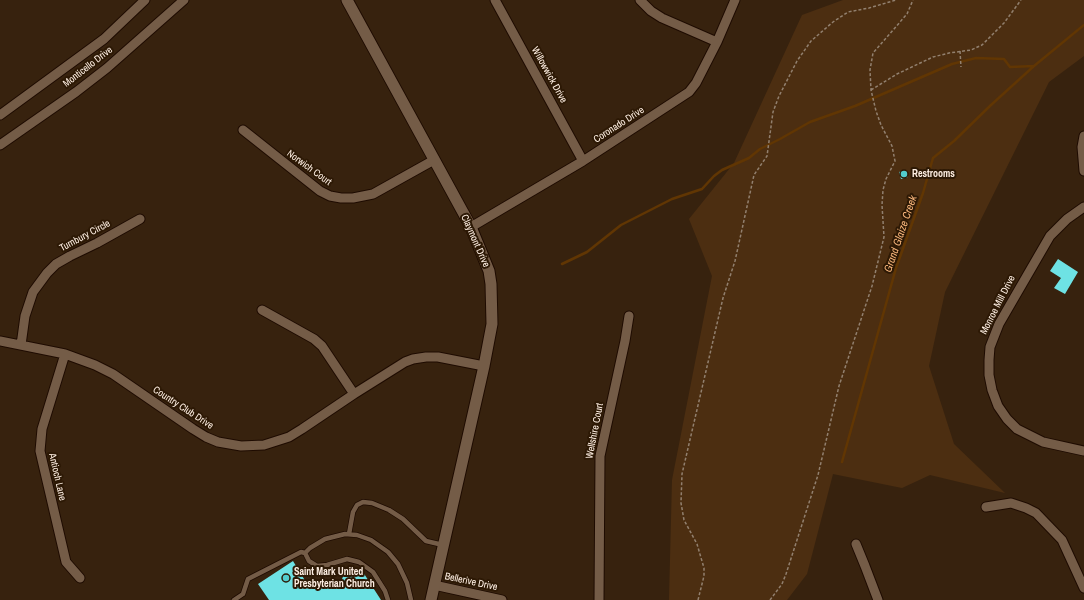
<!DOCTYPE html>
<html>
<head>
<meta charset="utf-8">
<style>
  body { margin:0 }
  canvas { display:block; background:#37220e }
</style>
</head>
<body>
<canvas width="1084" height="600"></canvas>
<script>
const ctx = document.querySelector('canvas').getContext('2d');
ctx.lineJoin = 'round';
function paint(path, color) {
  ctx.fillStyle = color;
  ctx.fill(path, 'evenodd');
}
function toPath(rows) {
  const path = new Path2D();
  for (const r of rows) {
    path.moveTo(r[0], r[1]);
    for (let i = 2; i < r.length; i += 2) path.lineTo(r[i], r[i + 1]);
  }
  return path;
}
function stroke(path, color, width, dash) {
  ctx.strokeStyle = color;
  ctx.lineWidth = width;
  ctx.lineCap = dash ? 'butt' : 'round';
  ctx.setLineDash(dash || []);
  ctx.stroke(path);
}
function drawText(font, color, halo, rows, align = 'center') {
  ctx.font = font + ' "Archivo Narrow",sans-serif';
  ctx.lineWidth = 4;
  ctx.setLineDash([]);
  ctx.textBaseline = 'middle';
  ctx.strokeStyle = halo;
  ctx.fillStyle = color;
  for (const [text, x, y, turn = 0] of rows) {
    ctx.save();
    ctx.translate(x, y);
    ctx.rotate((+turn || 0) * Math.PI / 180);
    ctx.textAlign = isNaN(turn) ? turn : align;
    if (halo) ctx.strokeText(text, 0, 0);
    ctx.fillText(text, 0, 0);
    ctx.restore();
  }
}
paint(toPath([
  [843,0,1084,0,1084,56,1049,82,945,292,929,366,954,444,1005,493,930,475,902,488,833,474,807,574,787,600,669,600,672,480,712,276,689,219,734,163,802,15]
]), '#4c2e11');
stroke(toPath([
  [562,264,587,252,621,225,672,199,702,189,714,176,722,170,749,158,760,149,780,139,810,122,855,106,952,64,976,58,1004,59,1010,67,1034,66],
  [842,462,896,268,923,193,933,158,954,141,991,105,1034,66,1084,25]
]), '#613603', 2.5);
paint(toPath([
  [906,170,908,177,901,179,899,172],
  [1058,259,1078,272,1065,294,1054,288,1061,278,1050,271],
  [293,561,309,587,339,586,345,572,361,569,381,600,269,600,258,584]
]), '#6ee2e4');
const service = toPath([
  [349,534,353,512,357,505,363,502,372,503,389,510,403,519,426,541,443,545],
  [305,553,310,548,325,539,345,534,357,535,371,540,388,552,398,564,407,583,411,600],
  [234,600,243,594,248,579,301,552,305,553,309,561,317,566,327,565,347,559,359,562,373,572,385,591,388,600]
]);
const minor = toPath([
  [495,0,583,161],
  [640,0,651,11,662,18,717,42],
  [0,115,104,39,145,0],
  [243,130,320,191,330,196,341,198,353,198,373,194,434,160],
  [1084,136,1082,147,1084,171],
  [0,145,76,92,107,68,184,0],
  [1084,207,1067,219,1050,236,999,324,990,347,989,360,989,375,992,390,998,406,1007,419,1017,429,1043,442,1084,451],
  [471,227,583,161,689,92,696,83,717,42,735,0],
  [262,310,314,339,322,346,354,394],
  [0,341,65,354,95,365,113,374,193,429,206,437,218,442,241,446,264,445,289,437,302,429,354,394,405,362,413,359,426,357,438,357,484,366],
  [21,345,25,316,33,292,47,273,56,264,70,256,97,243,140,219],
  [65,354,42,429,40,451,66,562,80,578],
  [986,507,1011,503,1026,508,1036,513,1062,540,1084,588],
  [856,544,865,566,878,600],
  [434,585,502,600],
  [599,600,600,456,625,341,629,316]
]);
const tertiary = toPath([
  [347,0,471,227,489,271,491,284,492,324,484,366,431,600]
]);
stroke(service, '#1e0b00', 6);
stroke(minor, '#1e0b00', 11);
stroke(tertiary, '#1e0b00', 13);
stroke(toPath([
  [960,51,961,67],
  [871,90,897,74,933,57,949,53,971,50,982,45,1004,23,1021,0],
  [698,600,704,576,704,568,697,544,684,520,681,503,682,474,723,298,735,261,754,175,767,156,773,112,779,96,797,61,811,41,833,22,848,12,869,8,896,0],
  [770,600,782,584,786,574,818,475,839,386,872,286,884,237,882,205,883,190,886,179,895,161,892,146,881,125,876,111,871,90,870,70,873,53,907,14,913,0]
]), '#92806f', 1.5, [3, 2]);
stroke(service, '#745c47', 4.5);
stroke(minor, '#745c47', 9);
stroke(tertiary, '#745c47', 11);
for (const [x, y, r, color] of [
  [904,174,4,"#52cdce"],
  [286,578,4,"#52cdce"]
]) {
  const dot = new Path2D();
  dot.arc(x, y, r, 0, 2 * Math.PI);
  ctx.fillStyle = color;
  ctx.fill(dot);
  stroke(dot, '#2d1905', 1.5);
}
drawText('10px', '#fff0e4', '#2d1905', [
  ["Monticello Drive",88,67,-38],
  ["Willowwick Drive",549,75,61],
  ["Coronado Drive",619,125,-33],
  ["Norwich Court",309,168,36],
  ["Turnbury Circle",85,236,-28],
  ["Claymont Drive",475,241,66],
  ["Monroe Mill Drive",998,305,-63],
  ["Country Club Drive",183,408,33],
  ["Wellshire Court",595,431,-79],
  ["Antioch Lane",57,477,77],
  ["Bellerive Drive",471,582,12]
]);
drawText('bold 10px', '#fff0e4', '#2d1905', [
  ["Restrooms",912,174],
  ["Saint Mark United",294,572],
  ["Presbyterian Church",294,584]
], 'left');
drawText('italic 11px', '#fbb87d', '#2d1905', [
  ["Grand Glaize Creek",901,234,-71]
]);
</script>
</body>
</html>
